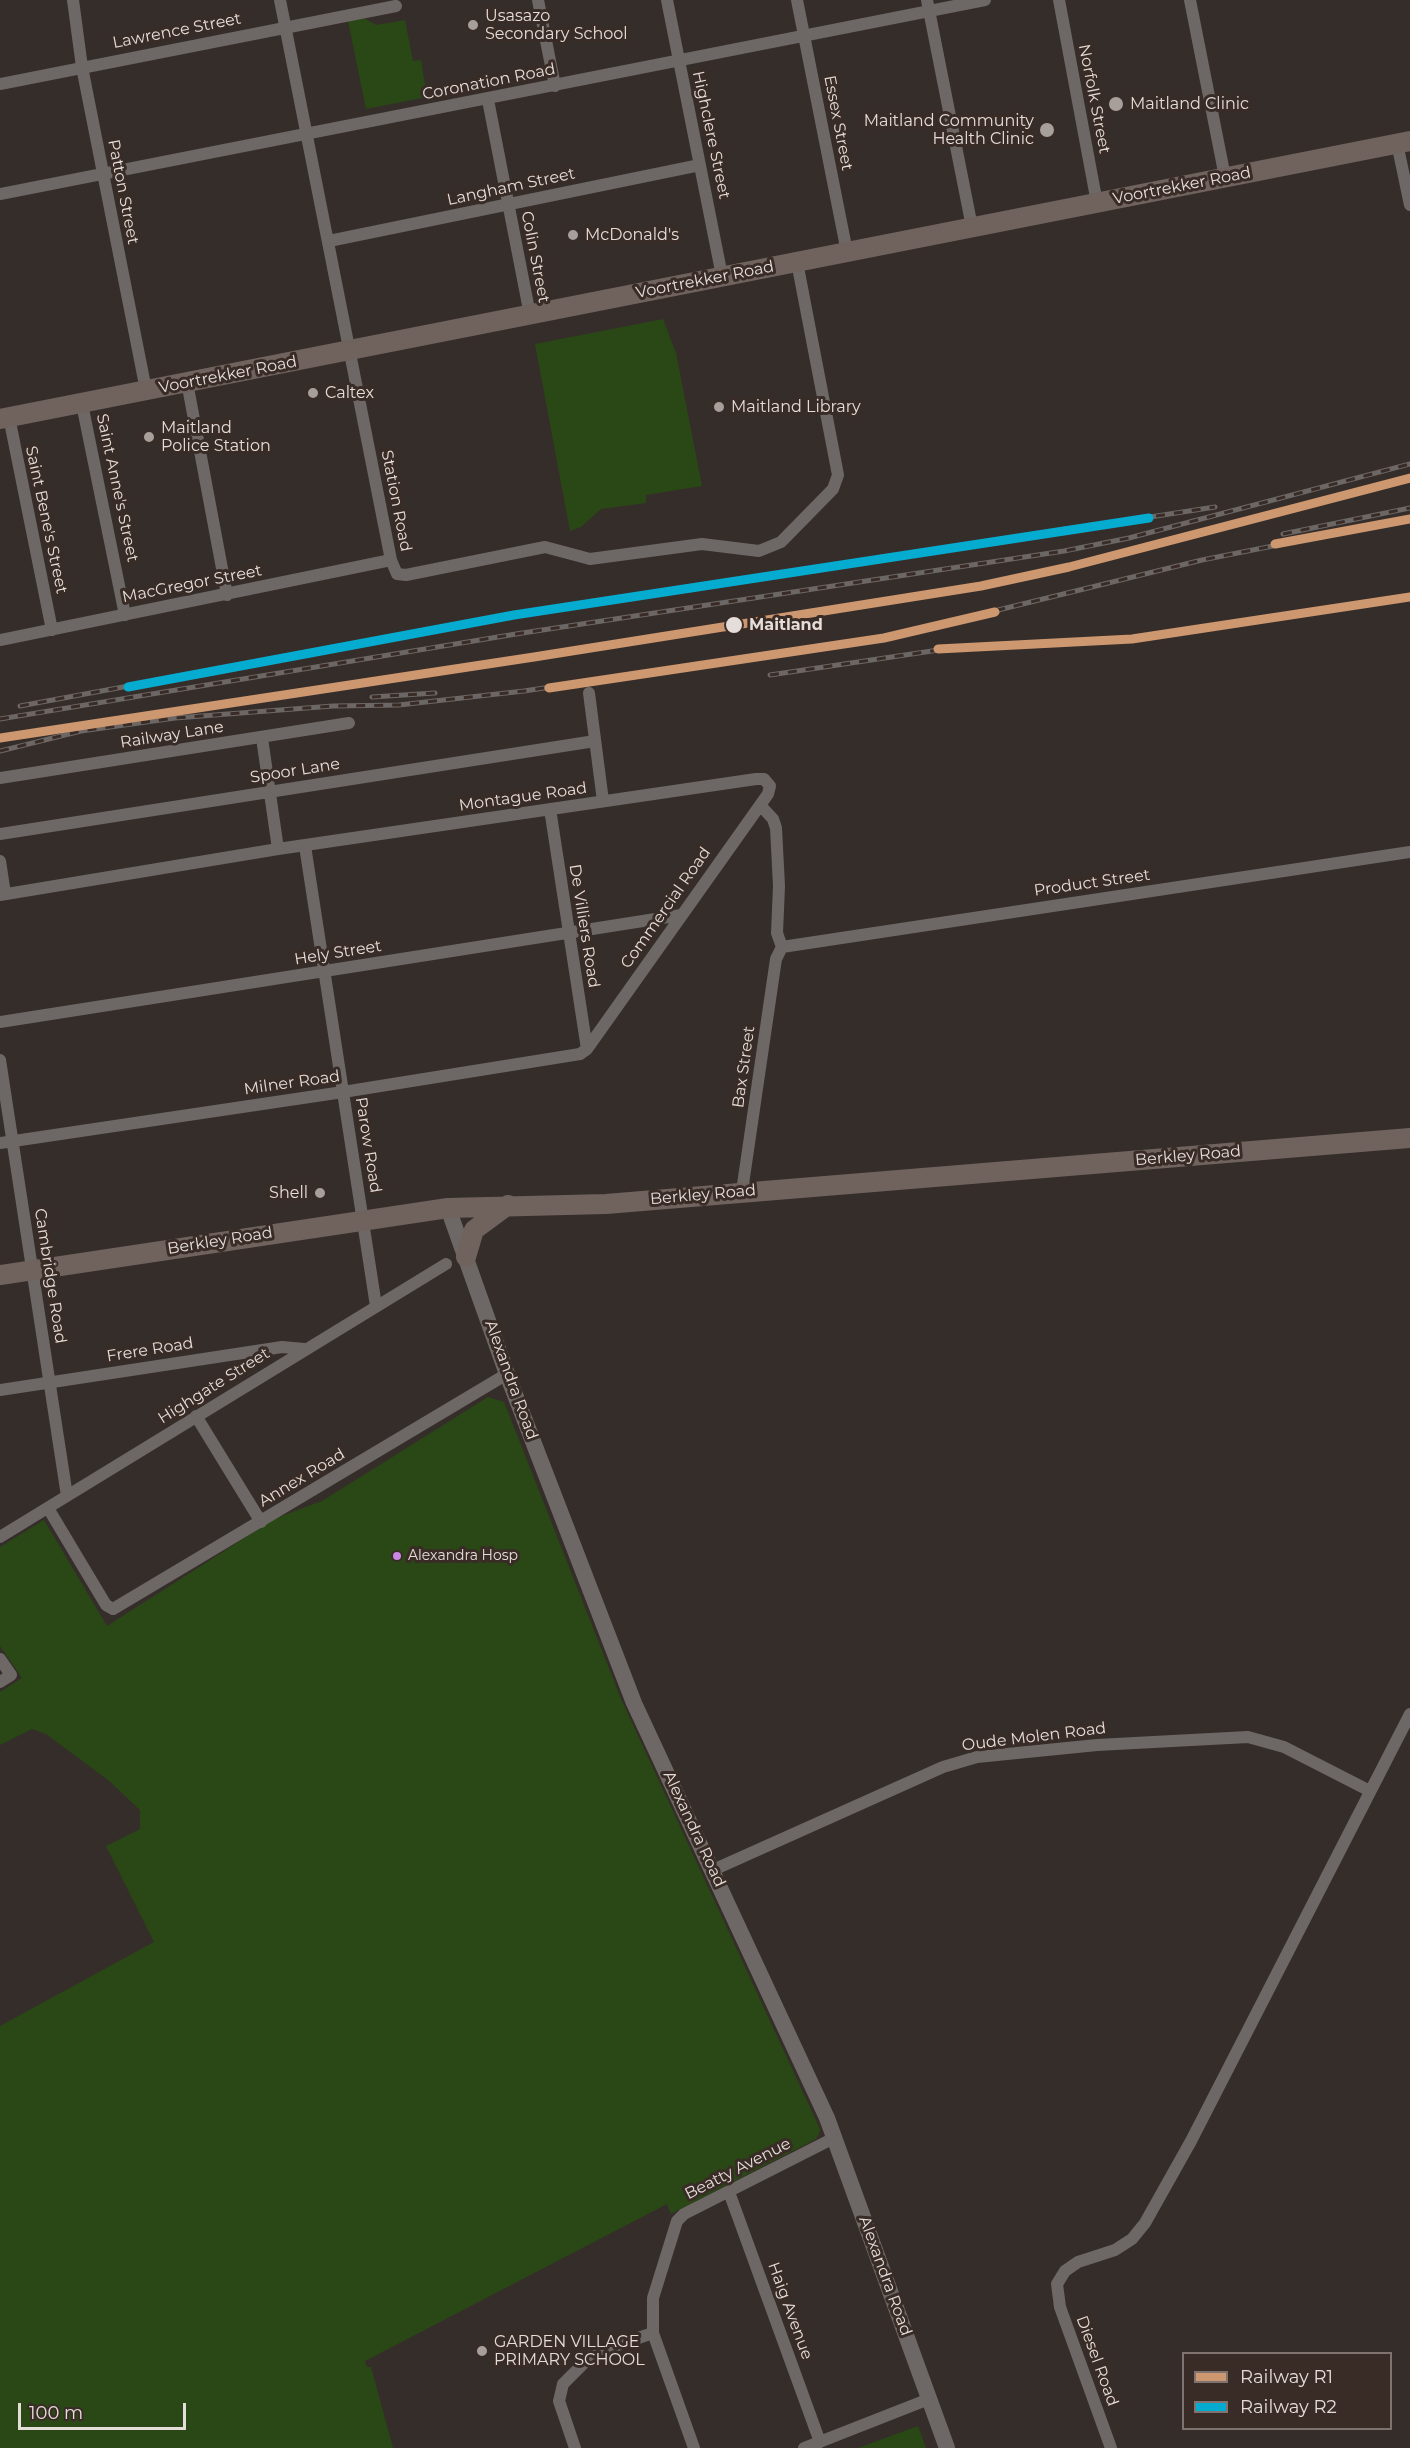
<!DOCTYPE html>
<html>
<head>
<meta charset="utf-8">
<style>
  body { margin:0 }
  #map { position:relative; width:1410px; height:2448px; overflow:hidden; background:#352d2a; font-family:Montserrat,sans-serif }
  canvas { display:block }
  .legend { position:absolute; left:1182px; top:2352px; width:210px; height:78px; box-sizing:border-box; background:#392c26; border:2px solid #7e736e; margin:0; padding:8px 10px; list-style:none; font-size:18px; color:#e5ddd9 }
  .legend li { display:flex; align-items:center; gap:12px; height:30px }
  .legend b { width:30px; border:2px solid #7e736e }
  .scale { position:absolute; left:18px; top:2403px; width:168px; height:27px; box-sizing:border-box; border:3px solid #e5ddd9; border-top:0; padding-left:8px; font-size:18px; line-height:21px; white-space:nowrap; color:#e5ddd9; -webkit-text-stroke:4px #392c26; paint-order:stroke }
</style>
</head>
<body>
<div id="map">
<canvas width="1410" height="2448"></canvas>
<ul class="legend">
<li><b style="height:8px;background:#cd976f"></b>Railway R1</li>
<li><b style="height:8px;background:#06acd0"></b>Railway R2</li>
</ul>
<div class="scale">100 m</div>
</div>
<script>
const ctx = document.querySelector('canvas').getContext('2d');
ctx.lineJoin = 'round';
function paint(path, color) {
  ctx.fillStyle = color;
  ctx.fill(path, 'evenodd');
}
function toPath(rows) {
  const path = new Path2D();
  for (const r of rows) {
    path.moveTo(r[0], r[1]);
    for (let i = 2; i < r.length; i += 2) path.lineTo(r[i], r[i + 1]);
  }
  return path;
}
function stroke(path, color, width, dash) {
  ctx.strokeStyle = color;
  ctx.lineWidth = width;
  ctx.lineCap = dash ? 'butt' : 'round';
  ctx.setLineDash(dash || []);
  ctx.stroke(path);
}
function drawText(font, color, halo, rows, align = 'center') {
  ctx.font = font + ' Montserrat,sans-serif';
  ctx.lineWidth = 6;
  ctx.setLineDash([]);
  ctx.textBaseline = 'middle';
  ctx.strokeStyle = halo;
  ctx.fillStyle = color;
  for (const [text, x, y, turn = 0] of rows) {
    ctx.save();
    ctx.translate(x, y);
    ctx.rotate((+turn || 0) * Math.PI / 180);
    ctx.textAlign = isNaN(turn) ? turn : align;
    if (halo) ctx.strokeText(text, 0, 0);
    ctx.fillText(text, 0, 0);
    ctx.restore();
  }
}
paint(toPath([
  [364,18,376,25,405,20,413,61,421,60,427,97,366,109,348,21],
  [663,319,676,353,702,486,646,495,646,503,601,509,581,527,570,531,535,344],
  [488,1397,504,1402,621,1699,820,2129,819,2134,816,2139,671,2214,667,2204,365,2361,367,2367,371,2367,393,2448,0,2448,0,2026,154,1942,106,1846,140,1829,140,1810,108,1780,46,1734,32,1729,0,1745,0,1692,22,1678,0,1646,0,1547,44,1520,107,1626,276,1518,322,1501],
  [918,2426,926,2448,858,2448]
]), '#2a4815');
stroke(toPath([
  [73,0,82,67,146,390],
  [280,0,391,560,397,574,406,575,545,547,590,559,702,544,759,551,781,542,833,489,838,475,797,262],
  [538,0,555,86],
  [667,0,722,276],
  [797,0,847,252],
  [927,0,972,227],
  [1059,0,1097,203],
  [1190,0,1225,177],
  [0,84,396,6],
  [488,100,530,315],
  [1397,143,1410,205],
  [0,194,985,0],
  [329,241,700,165],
  [187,382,227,595],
  [82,404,125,615],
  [9,417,52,630],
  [0,640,391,560],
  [589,693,603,801],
  [262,738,278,849],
  [0,778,349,723],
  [760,805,773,819,776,828,779,886,777,933,782,947],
  [550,809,587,1049],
  [0,834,595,741],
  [305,846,376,1306],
  [0,861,5,894],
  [0,895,278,849,756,779,764,779,770,786,768,794,587,1049,580,1054,343,1092,0,1143],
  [0,1022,681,915],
  [0,1060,67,1496],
  [742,1191,776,959,782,947,1410,852],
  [0,1390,282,1347,304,1349],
  [196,1416,261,1522],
  [48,1508,106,1605,113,1609,507,1374],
  [0,1537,446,1264],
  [0,1659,11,1675,0,1682],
  [713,1870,943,1767,977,1757,1097,1745,1248,1737,1284,1747,1370,1791],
  [729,2192,820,2442],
  [575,2448,559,2401,563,2384,594,2353,653,2333],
  [694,2448,653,2333,653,2298,677,2221,684,2214,834,2138],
  [804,2448,929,2399],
  [1111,2448,1060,2307,1057,2284,1065,2271,1078,2262,1115,2250,1132,2239,1145,2223,1191,2141,1410,1714]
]), '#6d6865', 12);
stroke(toPath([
  [448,1208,507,1374,634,1703,827,2118,947,2448]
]), '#6d6865', 16);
stroke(toPath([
  [0,419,1410,141],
  [466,1257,474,1230,508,1205],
  [0,1275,448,1208,606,1204,1410,1138]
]), '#70635e', 20);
const rail = toPath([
  [1283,534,1410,508],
  [770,675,959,647,1132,639,1410,597],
  [336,688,438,671],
  [372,697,435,693],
  [20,706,514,615,1215,507],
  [192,709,275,695],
  [0,719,516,634,1064,551,1129,538,1410,464],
  [0,738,55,729],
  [0,751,81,731,175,718,333,706,399,705,524,691,884,638,1202,560,1410,519]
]);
stroke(rail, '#6c6765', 5);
stroke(rail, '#392c26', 3, [9]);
stroke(toPath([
  [1275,544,1410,519],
  [938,649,1132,639,1410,597],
  [549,688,884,638,995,612],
  [0,738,534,657,981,586,1069,567,1410,478]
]), '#cd976f', 9);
stroke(toPath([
  [128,687,514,615,1149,518]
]), '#06acd0', 9);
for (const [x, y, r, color] of [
  [473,25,6,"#a79f9c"],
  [1116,104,8,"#a79f9c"],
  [1047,130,8,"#a79f9c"],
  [573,235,6,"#a79f9c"],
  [313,393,6,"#a79f9c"],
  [719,407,6,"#a79f9c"],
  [149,437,6,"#a79f9c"],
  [734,625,9,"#e5ddd9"],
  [320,1193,6,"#a79f9c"],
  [397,1556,5,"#c787e3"],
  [482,2351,6,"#a79f9c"]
]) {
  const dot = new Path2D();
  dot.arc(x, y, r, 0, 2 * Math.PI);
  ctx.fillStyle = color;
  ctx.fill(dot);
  stroke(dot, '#392c26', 2);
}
drawText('14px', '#e5ddd9', '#392c26', [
  ["Alexandra Hosp",408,1556]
], 'left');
drawText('16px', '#e5ddd9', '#392c26', [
  ["Usasazo",485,16],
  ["Secondary School",485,34],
  ["Maitland Clinic",1130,104],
  ["Maitland Community",1034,121,"right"],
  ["Health Clinic",1034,139,"right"],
  ["McDonald's",585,235],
  ["Caltex",325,393],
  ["Maitland Library",731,407],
  ["Maitland",161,428],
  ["Police Station",161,446],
  ["Shell",308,1193,"right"],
  ["GARDEN VILLAGE",494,2342],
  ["PRIMARY SCHOOL",494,2360]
], 'left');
drawText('16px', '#e5ddd9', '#392c26', [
  ["Lawrence Street",177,31,-11],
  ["Coronation Road",489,82,-11],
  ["Norfolk Street",1094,99,79],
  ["Essex Street",838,123,79],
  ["Highclere Street",711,135,78],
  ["Voortrekker Road",1182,186,-11],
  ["Langham Street",511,187,-12],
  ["Patton Street",123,192,79],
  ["Colin Street",535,257,79],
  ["Voortrekker Road",705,280,-11],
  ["Voortrekker Road",228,375,-11],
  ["Saint Anne's Street",117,488,78],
  ["Station Road",396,501,79],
  ["Saint Bene's Street",46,520,78],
  ["MacGregor Street",192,584,-11],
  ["Railway Lane",172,735,-9],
  ["Spoor Lane",295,771,-9],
  ["Montague Road",523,797,-8],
  ["Product Street",1092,883,-8],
  ["Commercial Road",666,908,-55],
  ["De Villiers Road",584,926,81],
  ["Hely Street",338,953,-9],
  ["Bax Street",744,1067,-82],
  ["Milner Road",292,1083,-8],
  ["Parow Road",368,1145,81],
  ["Berkley Road",1188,1156,-5],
  ["Berkley Road",703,1195,-5],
  ["Berkley Road",220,1241,-9],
  ["Cambridge Road",50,1276,81],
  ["Frere Road",150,1350,-9],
  ["Alexandra Road",511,1380,70],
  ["Highgate Street",214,1386,-32],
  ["Annex Road",302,1478,-31],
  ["Oude Molen Road",1034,1737,-7],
  ["Alexandra Road",694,1829,65],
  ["Beatty Avenue",738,2169,-27],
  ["Alexandra Road",885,2276,70],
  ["Haig Avenue",790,2311,70],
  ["Diesel Road",1097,2361,70]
]);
drawText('bold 16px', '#e5ddd9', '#392c26', [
  ["Maitland",749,625]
], 'left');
</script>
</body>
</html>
